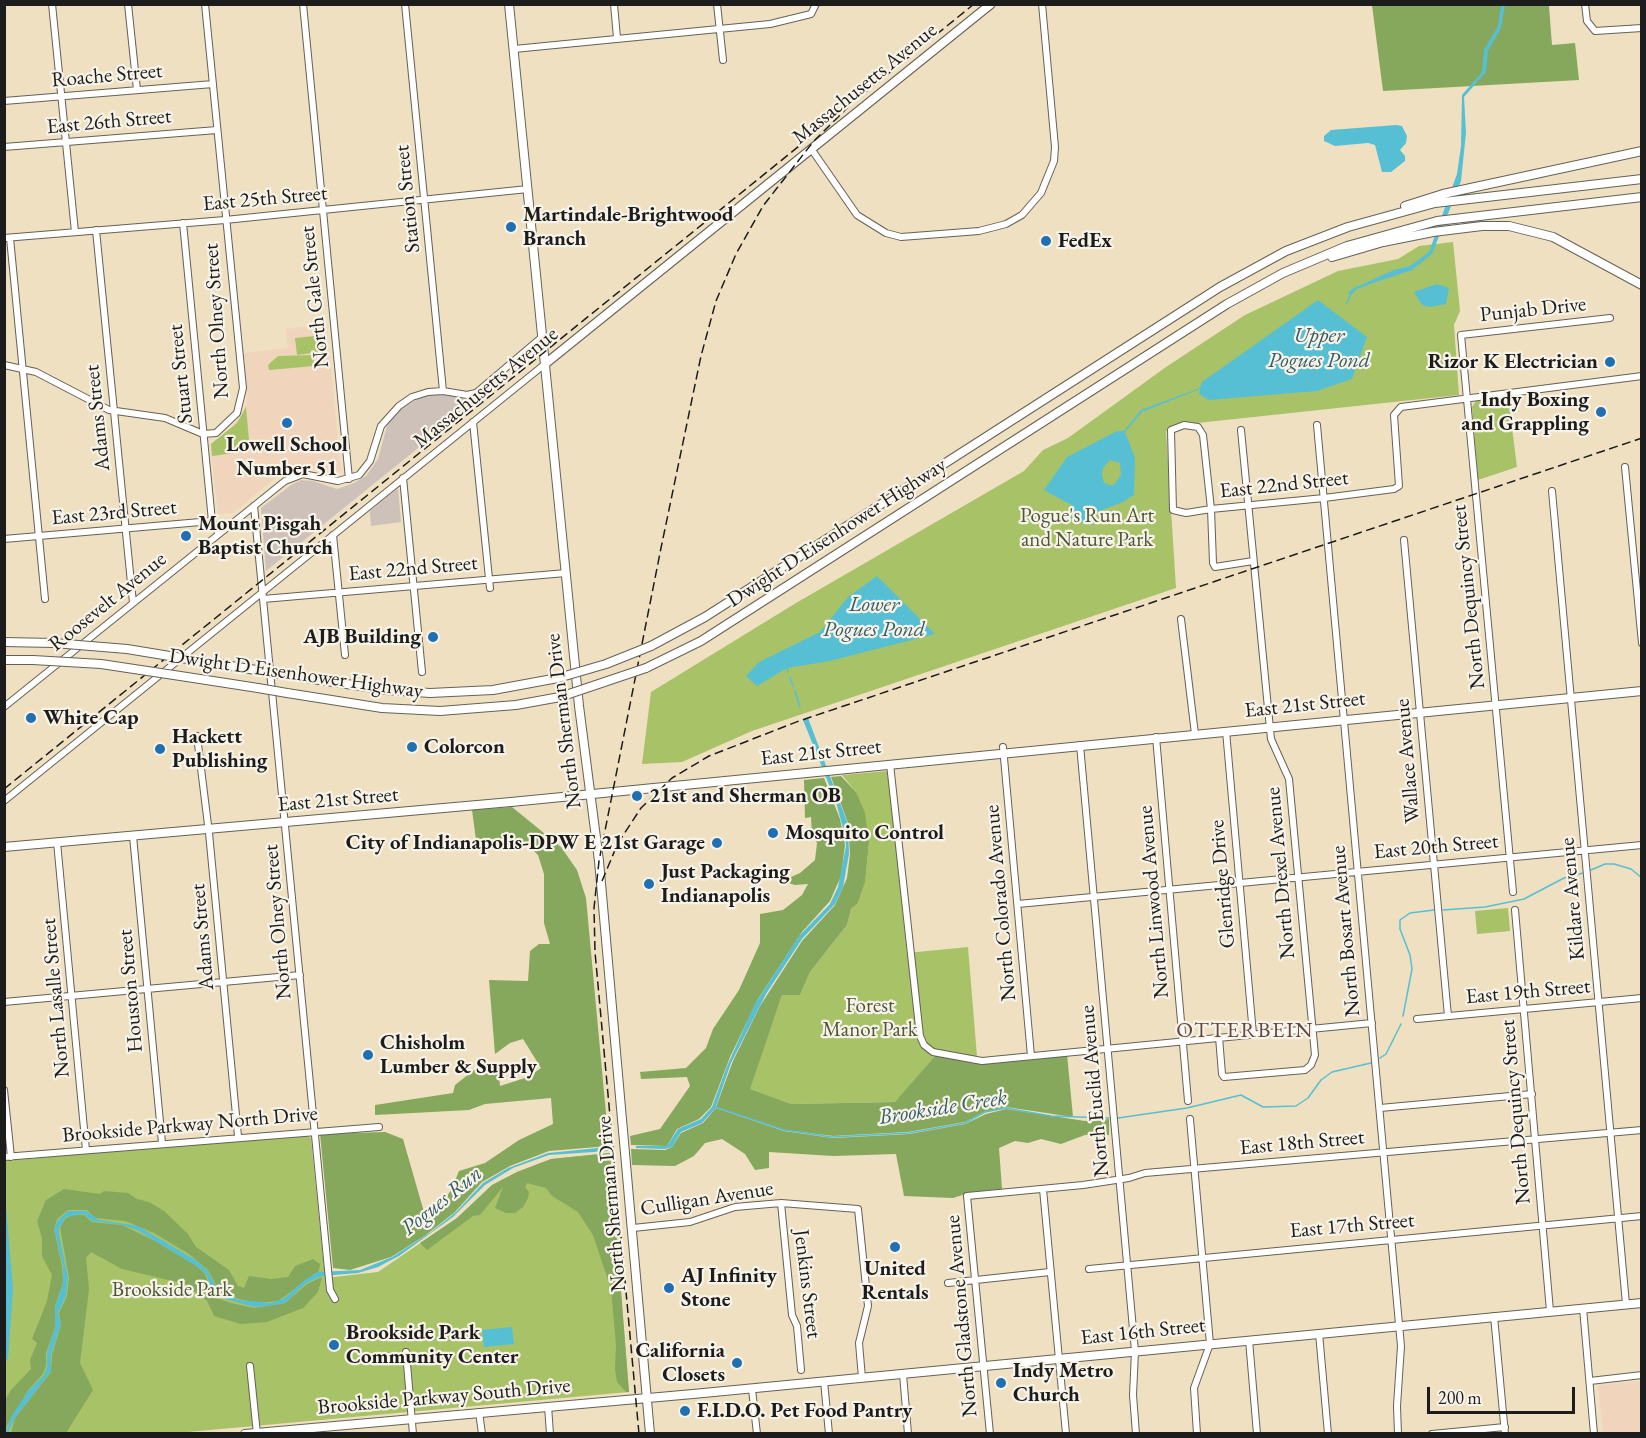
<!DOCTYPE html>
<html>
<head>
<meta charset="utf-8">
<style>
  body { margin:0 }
  #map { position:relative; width:1646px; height:1438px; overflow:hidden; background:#efe0c1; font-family:"EB Garamond",serif }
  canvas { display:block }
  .frame { position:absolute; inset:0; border:6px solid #1c1c1c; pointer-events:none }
  .scale { position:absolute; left:1427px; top:1387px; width:148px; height:27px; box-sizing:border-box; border:3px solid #1c1c1c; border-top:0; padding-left:8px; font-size:18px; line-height:21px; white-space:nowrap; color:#1c1c1c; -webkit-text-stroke:4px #f7f3e8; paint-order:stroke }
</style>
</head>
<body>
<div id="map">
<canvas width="1646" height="1438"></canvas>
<div class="frame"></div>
<div class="scale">200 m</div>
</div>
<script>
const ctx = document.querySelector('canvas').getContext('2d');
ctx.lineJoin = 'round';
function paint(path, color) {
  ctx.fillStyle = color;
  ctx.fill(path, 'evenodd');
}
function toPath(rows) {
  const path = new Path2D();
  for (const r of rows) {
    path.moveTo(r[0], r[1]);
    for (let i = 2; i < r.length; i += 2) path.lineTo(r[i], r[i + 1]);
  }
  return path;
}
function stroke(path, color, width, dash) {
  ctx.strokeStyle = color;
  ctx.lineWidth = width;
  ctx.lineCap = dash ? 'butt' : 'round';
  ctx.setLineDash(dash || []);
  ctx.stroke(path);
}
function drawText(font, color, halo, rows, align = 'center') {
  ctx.font = font + ' "EB Garamond",serif';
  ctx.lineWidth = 4.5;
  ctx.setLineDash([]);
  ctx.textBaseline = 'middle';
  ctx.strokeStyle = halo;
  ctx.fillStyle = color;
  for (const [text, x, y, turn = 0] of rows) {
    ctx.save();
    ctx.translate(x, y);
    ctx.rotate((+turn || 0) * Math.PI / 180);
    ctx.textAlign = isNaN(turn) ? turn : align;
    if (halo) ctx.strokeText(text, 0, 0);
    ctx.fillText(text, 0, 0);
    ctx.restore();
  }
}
paint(toPath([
  [327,324,341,471,329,472,313,466,291,469,273,480,233,513,218,514,210,444,232,428,246,405,247,386,244,353,288,348,286,329],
  [1641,1381,1641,1433,1603,1433,1598,1385]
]), '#f0d5bc');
paint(toPath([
  [438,393,465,399,480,398,266,571,261,508,291,485,301,480,313,481,337,489,352,484,366,476,378,459,387,426,397,411,425,395],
  [398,488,401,522,371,526,370,511]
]), '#cec1b9');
paint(toPath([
  [1453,242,1460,311,1454,325,1459,395,1188,424,1166,431,1176,588,752,731,682,762,642,764,651,692,796,603,1024,471,1043,450,1068,438,1166,367,1245,315,1338,271,1398,259,1419,246],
  [324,335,328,351,297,355,295,338],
  [313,355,314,366,269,370,268,365,278,356],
  [1508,396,1517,467,1478,480,1472,407,1477,399],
  [246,407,250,451,212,456,211,444,237,423],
  [888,771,907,953,968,947,977,1057,917,1080,895,1102,791,1104,749,1089,782,995,800,995,810,972,847,925,851,909,858,903,865,881,869,843,856,792,842,775],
  [1508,908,1510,931,1477,934,1475,911],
  [304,1134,311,1138,325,1278,378,1272,457,1218,492,1185,517,1172,551,1159,610,1153,629,1392,177,1433,5,1434,5,1161]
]), '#a8c268');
paint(toPath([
  [1372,5,1569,5,1549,6,1552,45,1575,43,1579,80,1383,91],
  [841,776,856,792,865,813,869,843,865,882,858,903,851,909,847,925,810,972,800,995,782,995,750,1089,791,1104,895,1102,937,1054,978,1062,1067,1054,1073,1117,1006,1107,984,1112,965,1122,908,1132,833,1136,785,1130,716,1107,733,1061,760,1006,802,941,835,905,847,878,850,854,848,823,831,777],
  [824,778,840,819,845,845,841,876,830,901,802,932,758,999,730,1057,711,1107,699,1119,677,1129,667,1146,631,1145,630,1136,660,1129,690,1086,687,1077,641,1079,640,1072,686,1068,706,1048,713,1029,739,990,760,943,760,914,783,910,802,895,808,884,795,885,782,881,800,873,815,860,817,843,812,835,811,817,805,818,804,780],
  [512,807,561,847,577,870,586,898,609,1146,549,1151,510,1166,482,1182,455,1212,426,1235,391,1257,350,1270,333,1268,320,1134,385,1132,403,1139,426,1219,437,1211,451,1190,459,1171,485,1163,519,1140,553,1124,551,1098,485,1104,469,1110,375,1115,375,1105,453,1093,455,1085,478,1067,498,1066,500,1086,528,1077,541,1068,523,1039,510,1043,495,1054,489,980,528,981,530,951,539,944,550,944,544,923,544,874,538,855,526,844,510,838,476,840,472,810],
  [716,1108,784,1131,833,1138,909,1134,965,1124,986,1114,1006,1109,1085,1121,1109,1119,1109,1135,1085,1135,1061,1144,1041,1139,1028,1143,1015,1141,999,1148,1002,1189,972,1192,953,1198,904,1196,896,1154,833,1156,769,1152,769,1168,755,1170,745,1154,722,1139,705,1143,694,1156,675,1166,632,1165,631,1149,665,1150,672,1147,681,1133,703,1123],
  [610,1153,629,1392,626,1392,617,1382,615,1369,616,1345,611,1289,593,1235,578,1212,552,1196,546,1188,527,1183,525,1187,529,1192,528,1198,523,1207,515,1213,506,1213,495,1208,503,1187,480,1215,473,1216,427,1250,420,1243,457,1218,492,1185,517,1172,551,1159],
  [64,1189,100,1194,104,1191,128,1193,137,1199,149,1202,164,1211,188,1234,196,1247,229,1270,238,1286,244,1288,249,1276,271,1279,288,1277,295,1266,313,1259,320,1264,319,1271,278,1301,257,1303,239,1299,220,1292,208,1270,189,1254,154,1233,125,1221,95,1218,87,1210,68,1210,57,1219,54,1229,62,1266,63,1283,55,1306,55,1327,46,1353,46,1365,43,1374,29,1389,5,1429,5,1400,11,1390,31,1369,30,1360,37,1343,32,1339,47,1301,52,1275,42,1256,42,1238,37,1221,46,1200],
  [73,1215,84,1215,92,1222,122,1225,155,1241,198,1267,205,1274,214,1297,231,1303,254,1308,285,1303,307,1284,322,1277,318,1292,303,1308,267,1322,241,1324,214,1316,207,1301,185,1284,122,1269,91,1252,86,1258,89,1289,80,1363,93,1390,66,1433,11,1433,15,1418,51,1372,52,1355,61,1325,59,1313,67,1296,69,1278,60,1227,66,1218]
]), '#86a85c');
paint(toPath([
  [1501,5,1505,5,1501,28,1488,51,1486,72,1464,97,1466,133,1461,181,1432,254,1412,270,1376,282,1357,289,1351,295,1348,293,1352,289,1394,270,1410,266,1429,252,1457,174,1461,146,1462,95,1482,72,1484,50,1498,26],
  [1396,125,1402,126,1407,136,1406,143,1400,150,1405,156,1405,161,1391,172,1382,172,1375,145,1368,143,1335,146,1324,141,1324,136,1331,130],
  [1437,284,1449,288,1446,304,1430,307,1422,305,1414,292],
  [1318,300,1367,337,1352,379,1317,391,1209,400,1199,394,1200,389,1142,412,1125,432,1135,458,1134,495,1123,502,1097,512,1093,525,1072,521,1070,511,1073,506,1044,490,1067,457,1117,431,1124,431,1141,410,1200,388,1202,382],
  [1110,460,1120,463,1121,475,1113,486,1104,483,1102,475,1103,468],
  [877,576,935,634,830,661,787,668,757,686,746,676,759,662,820,632,848,597],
  [808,718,848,824,849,854,843,887,835,904,802,939,766,994,731,1063,715,1109,702,1123,681,1132,672,1147,665,1149,636,1148,636,1146,667,1146,678,1129,701,1119,712,1107,727,1066,755,1004,799,936,830,904,838,887,846,846,844,832,836,802,803,720],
  [608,1147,608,1151,549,1155,513,1168,485,1185,453,1217,399,1256,378,1267,358,1273,322,1276,306,1283,285,1303,269,1306,254,1307,215,1296,206,1274,198,1267,137,1230,122,1225,92,1221,84,1214,66,1217,59,1228,59,1234,68,1278,66,1296,58,1313,61,1324,51,1355,51,1371,15,1418,8,1433,5,1434,12,1415,29,1390,44,1375,47,1366,47,1353,55,1327,55,1307,63,1284,63,1266,54,1229,58,1220,68,1211,86,1211,99,1220,138,1226,197,1261,208,1271,219,1292,239,1300,271,1303,283,1299,306,1279,318,1272,360,1270,392,1257,431,1232,456,1212,483,1183,508,1168,548,1153],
  [5,1195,13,1289,8,1358,5,1364],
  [512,1327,514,1344,484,1347,482,1330]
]), '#57bfd4');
stroke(toPath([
  [1347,303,1351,293],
  [787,668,788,672],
  [790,677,793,686],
  [795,691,800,707],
  [1591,870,1605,864,1614,864,1631,869,1642,878],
  [1443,910,1485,907,1524,899,1564,878,1583,873],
  [1403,1016,1412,969,1410,955,1400,929,1400,920,1410,913,1434,910],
  [1380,1058,1386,1054,1401,1024],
  [715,1107,784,1130,832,1137,909,1133,965,1123,985,1112,1006,1108,1051,1116,1109,1118],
  [1118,1118,1187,1108,1241,1095,1263,1107,1296,1106,1308,1098,1321,1080,1332,1072,1371,1063]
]), '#57bfd4', 1.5);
const minor = toPath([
  [52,4,75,232],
  [128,4,137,90],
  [303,4,349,479],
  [405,4,443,391],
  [614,4,617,38],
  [717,4,723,60],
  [1585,4,1587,21,1595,31,1642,28],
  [514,49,770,24,811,14,816,4],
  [4,101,213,84],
  [4,147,217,130],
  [812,150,857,215,886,233,901,237,979,231,1006,224,1022,215,1041,193,1054,161,1055,147,1042,4],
  [183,223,212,521],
  [96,230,133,603],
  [4,238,225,220,528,189],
  [10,238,45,599],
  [4,365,36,372,109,410,165,418,203,434,216,433,237,413,243,388,205,4],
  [473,422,490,588],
  [1317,425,1401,1346,1397,1406,1398,1434],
  [1625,467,1642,643],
  [403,478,422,672],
  [1552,491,1626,1304],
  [254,506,330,1290,335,1299],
  [333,535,345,655],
  [4,539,212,521,219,534],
  [1404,540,1448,1016],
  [1253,561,1215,567,1213,563,1211,509,1203,435,1198,427,1184,425,1171,430,1173,510,1186,513,1211,509,1324,498,1394,489,1399,486,1394,415,1401,407,1642,376],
  [263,599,566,573],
  [1181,619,1195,734],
  [4,707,285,481,303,474,338,481,359,475,370,461,381,426,399,406,412,397,428,392,443,391,467,395,476,393,542,337],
  [1226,731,1253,1034],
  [197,736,209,833,238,1136],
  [1156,737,1188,1101],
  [1080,745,1135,1351,1133,1395,1136,1434],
  [1003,747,1031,1056],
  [890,764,920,1036,924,1045,933,1052,982,1061,1372,1023],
  [4,801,545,364],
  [133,836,162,1143],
  [57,842,86,1150],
  [1513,892,1461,335,1610,318],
  [1018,904,1642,845],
  [1515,910,1550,1311],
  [4,1002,300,975],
  [1417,1019,1642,998],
  [1219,1037,1222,1074,1224,1077,1305,1070,1311,1065,1315,1055,1289,779,1271,739,1241,430],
  [4,1090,11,1157],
  [1380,1108,1532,1094],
  [1190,1119,1210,1344,1194,1388,1197,1434],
  [4,1157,379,1127],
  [1043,1189,1066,1434],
  [781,1203,792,1315,797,1326,801,1370],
  [633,1228,690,1222,735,1207,781,1203,858,1209,868,1306,859,1343,862,1378],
  [1089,1269,1642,1216],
  [948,1283,1050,1272],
  [1583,1308,1594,1434],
  [1494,1316,1505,1434],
  [1319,1333,1328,1434],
  [1249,1340,1257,1434],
  [406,1352,413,1434],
  [250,1366,257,1434],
  [903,1374,908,1434],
  [824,1381,829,1434],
  [1590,1381,1642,1375],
  [752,1389,757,1434],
  [548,1406,550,1434],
  [479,1412,482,1434],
  [990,1434,967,1196,1083,1185,1129,1178,1145,1173,1642,1130],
  [1432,1434,1505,1427]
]);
const major = toPath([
  [509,4,579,706,599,861,650,1434],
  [545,364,991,4],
  [4,847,511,802,1642,691],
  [245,1434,693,1394,1642,1303]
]);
const highway = toPath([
  [1405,206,1443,194,1642,151],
  [1332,257,1383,242,1433,232,1482,226,1509,226,1553,237,1642,285],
  [4,642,54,643],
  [651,646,705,617,1220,287,1286,251,1348,227,1435,203,1642,179],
  [4,660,33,660],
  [206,662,256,670],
  [646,668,701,641,1227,304,1283,273,1347,246,1437,221,1642,197],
  [286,675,387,690,430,693,493,690,558,678],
  [187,677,258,688],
  [287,693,382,708,440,711,516,705,560,697]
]);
stroke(minor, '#666156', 8);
stroke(major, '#666156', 10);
stroke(highway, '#666156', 10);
stroke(minor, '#fff', 6);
stroke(major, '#fff', 8);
stroke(highway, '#fff', 8);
stroke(toPath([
  [842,111,974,4],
  [4,789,809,138],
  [602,881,618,843,641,808,672,778,709,756,799,721,1642,438],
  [639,1434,595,952,594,908,599,861,661,548,701,356,716,301,736,254,763,206,813,142,848,107]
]), '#1c1c1c', 1.5, [9, 4.5]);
const highwayBridge = toPath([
  [54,643,127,649,206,662],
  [33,660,101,664,187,677],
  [256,670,286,675],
  [558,678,606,664,651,646],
  [258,688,287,693],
  [560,697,646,668]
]);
stroke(highwayBridge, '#666156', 10, []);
stroke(highwayBridge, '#fff', 8);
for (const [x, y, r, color] of [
  [511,227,6,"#1f6fb2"],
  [1046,241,6,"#1f6fb2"],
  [1610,362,6,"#1f6fb2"],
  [1601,412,6,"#1f6fb2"],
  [287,423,6,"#1f6fb2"],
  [186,536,6,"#1f6fb2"],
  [433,637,6,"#1f6fb2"],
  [31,718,6,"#1f6fb2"],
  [412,747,6,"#1f6fb2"],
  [160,749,6,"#1f6fb2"],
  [637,796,6,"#1f6fb2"],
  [773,833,6,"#1f6fb2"],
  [717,843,6,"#1f6fb2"],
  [649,884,6,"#1f6fb2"],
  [368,1055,6,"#1f6fb2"],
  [895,1247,6,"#1f6fb2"],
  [669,1288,6,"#1f6fb2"],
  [334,1345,6,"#1f6fb2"],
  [737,1363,6,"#1f6fb2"],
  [1001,1383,6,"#1f6fb2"],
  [685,1411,6,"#1f6fb2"]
]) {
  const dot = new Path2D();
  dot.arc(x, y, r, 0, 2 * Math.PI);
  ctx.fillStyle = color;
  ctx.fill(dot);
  stroke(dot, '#f7f3e8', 2);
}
drawText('21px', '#1c1c1c', '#f7f3e8', [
  ["Roache Street",107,76,-5],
  ["Massachusetts Avenue",865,84,-39],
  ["East 26th Street",109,122,-5],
  ["East 25th Street",265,199,-5],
  ["Station Street",408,199,-96],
  ["North Gale Street",315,297,-96],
  ["Punjab Drive",1533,310,-6],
  ["North Olney Street",217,321,-94],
  ["Stuart Street",181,374,-96],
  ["Massachusetts Avenue",486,388,-39],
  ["Adams Street",98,418,-96],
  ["East 22nd Street",1284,485,-6],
  ["East 23rd Street",114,513,-5],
  ["Dwight D Eisenhower Highway",837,533,-33],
  ["East 22nd Street",413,569,-5],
  ["North Dequincy Street",1469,597,-96],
  ["Roosevelt Avenue",108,602,-39],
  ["Dwight D Eisenhower Highway",296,674,8],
  ["East 21st Street",1305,705,-6],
  ["North Sherman Drive",564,721,-97],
  ["East 21st Street",821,753,-6],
  ["Wallace Avenue",1408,761,-95],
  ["East 21st Street",338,800,-5],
  ["East 20th Street",1436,847,-5],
  ["North Drexel Avenue",1281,873,-95],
  ["Glenridge Drive",1223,884,-95],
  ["Kildare Avenue",1573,899,-95],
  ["North Linwood Avenue",1154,902,-95],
  ["North Colorado Avenue",1001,903,-95],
  ["North Olney Street",278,922,-95],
  ["North Bosart Avenue",1346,931,-95],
  ["Adams Street",203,937,-95],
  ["Houston Street",131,991,-95],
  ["East 19th Street",1528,992,-5],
  ["North Lasalle Street",56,998,-95],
  ["North Euclid Avenue",1095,1091,-95],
  ["North Dequincy Street",1516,1112,-95],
  ["Brookside Parkway North Drive",190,1125,-5],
  ["East 18th Street",1302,1143,-5],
  ["Culligan Avenue",707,1199,-9],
  ["North Sherman Drive",612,1204,-95],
  ["East 17th Street",1352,1226,-5],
  ["Jenkins Street",807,1284,83],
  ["North Gladstone Avenue",962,1316,-95],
  ["East 16th Street",1143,1332,-6],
  ["Brookside Parkway South Drive",444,1397,-5]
]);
drawText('bold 21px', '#1c1c1c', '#f7f3e8', [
  ["Martindale-Brightwood",523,215],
  ["Branch",523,239],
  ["FedEx",1058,241],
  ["Rizor K Electrician",1598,362,"right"],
  ["Indy Boxing",1589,400,"right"],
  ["and Grappling",1589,424,"right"],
  ["Lowell School",287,445,"center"],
  ["Number 51",287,469,"center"],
  ["Mount Pisgah",198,524],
  ["Baptist Church",198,548],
  ["AJB Building",421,637,"right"],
  ["White Cap",43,718],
  ["Hackett",172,737],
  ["Publishing",172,761],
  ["Colorcon",424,747],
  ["21st and Sherman OB",649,796],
  ["Mosquito Control",785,833],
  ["City of Indianapolis-DPW E 21st Garage",705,843,"right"],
  ["Just Packaging",661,872],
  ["Indianapolis",661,896],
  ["Chisholm",380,1043],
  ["Lumber & Supply",380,1067],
  ["United",895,1269,"center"],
  ["Rentals",895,1293,"center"],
  ["AJ Infinity",681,1276],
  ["Stone",681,1300],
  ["Brookside Park",346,1333],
  ["Community Center",346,1357],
  ["California",725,1351,"right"],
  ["Closets",725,1375,"right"],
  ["Indy Metro",1013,1371],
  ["Church",1013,1395],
  ["F.I.D.O. Pet Food Pantry",697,1411]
], 'left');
drawText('21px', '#4d5637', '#f7f3e8', [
  ["Pogue's Run Art",1087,516],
  ["and Nature Park",1087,540],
  ["Forest",870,1006],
  ["Manor Park",870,1030],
  ["Brookside Park",172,1290]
]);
drawText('italic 22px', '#345d66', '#f7f3e8', [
  ["Upper",1319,336],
  ["Pogues Pond",1319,361],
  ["Lower",874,605],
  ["Pogues Pond",874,630],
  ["Brookside Creek",943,1108,-9],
  ["Pogues Run",442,1201,-39]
]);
ctx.letterSpacing = '1.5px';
drawText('22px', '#634741', '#f7f3e8', [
  ["OTTERBEIN",1245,1031]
]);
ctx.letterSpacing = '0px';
</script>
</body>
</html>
